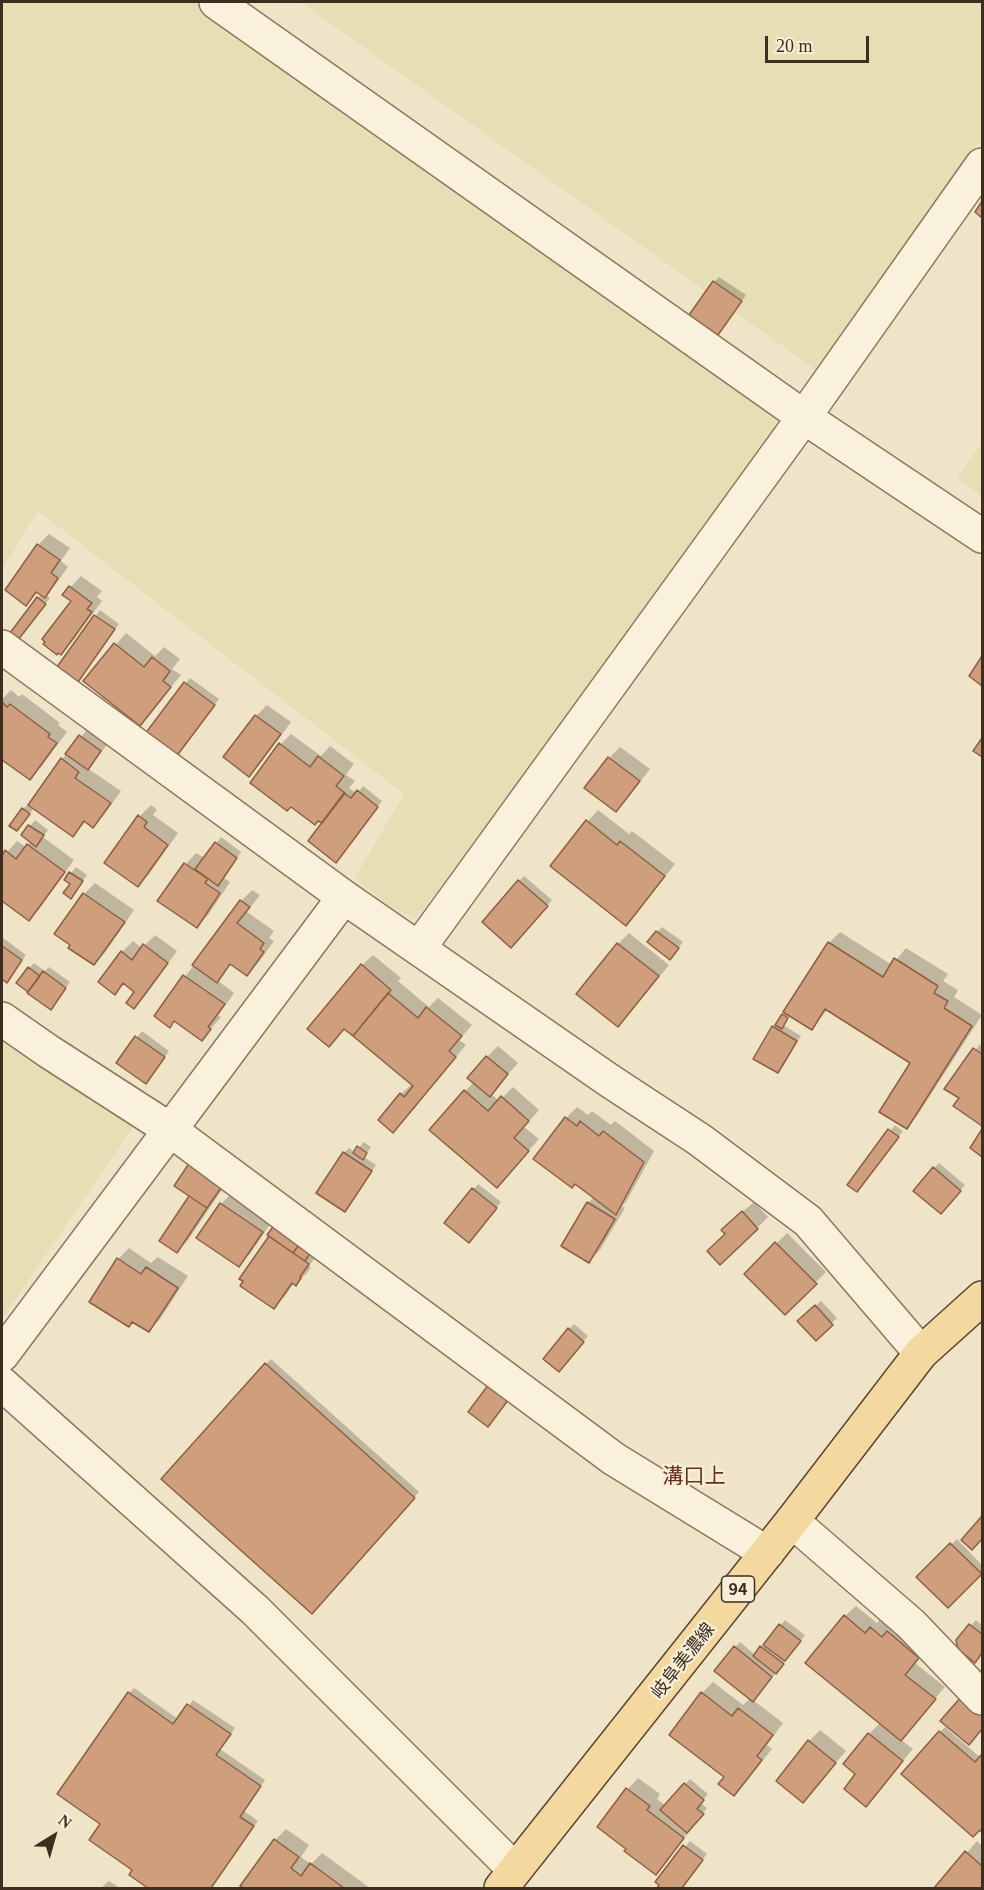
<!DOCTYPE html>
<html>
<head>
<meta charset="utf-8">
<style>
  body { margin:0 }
  #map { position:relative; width:984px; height:1890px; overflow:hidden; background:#f0e4c8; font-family:Georgia,serif }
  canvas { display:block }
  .frame { position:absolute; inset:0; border:3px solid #3d2e20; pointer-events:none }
  .north { position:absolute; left:24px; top:1806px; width:60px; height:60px; -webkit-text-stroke:4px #f7eed8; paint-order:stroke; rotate:37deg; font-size:16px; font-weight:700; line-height:24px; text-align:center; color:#3d2e20 }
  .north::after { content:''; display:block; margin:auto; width:21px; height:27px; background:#3d2e20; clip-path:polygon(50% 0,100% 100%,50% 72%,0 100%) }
  .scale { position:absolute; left:765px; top:36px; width:104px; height:27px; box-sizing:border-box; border:3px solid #3d2e20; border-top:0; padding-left:8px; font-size:18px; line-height:21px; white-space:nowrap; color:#3d2e20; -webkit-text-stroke:4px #f7eed8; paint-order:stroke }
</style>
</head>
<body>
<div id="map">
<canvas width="984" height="1890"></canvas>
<div class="frame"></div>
<div class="north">N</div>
<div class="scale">20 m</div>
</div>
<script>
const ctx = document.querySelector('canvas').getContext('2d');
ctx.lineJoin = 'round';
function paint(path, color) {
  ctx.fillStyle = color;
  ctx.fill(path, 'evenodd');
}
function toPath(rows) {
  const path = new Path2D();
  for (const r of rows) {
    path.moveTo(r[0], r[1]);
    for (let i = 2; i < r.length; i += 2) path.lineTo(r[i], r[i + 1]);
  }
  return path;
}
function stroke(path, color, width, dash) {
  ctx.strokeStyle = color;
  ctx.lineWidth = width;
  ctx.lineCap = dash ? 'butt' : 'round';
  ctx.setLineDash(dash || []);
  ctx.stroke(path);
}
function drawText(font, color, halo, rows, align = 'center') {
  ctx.font = font + ' Georgia,"Noto Sans JP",serif';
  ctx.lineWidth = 4.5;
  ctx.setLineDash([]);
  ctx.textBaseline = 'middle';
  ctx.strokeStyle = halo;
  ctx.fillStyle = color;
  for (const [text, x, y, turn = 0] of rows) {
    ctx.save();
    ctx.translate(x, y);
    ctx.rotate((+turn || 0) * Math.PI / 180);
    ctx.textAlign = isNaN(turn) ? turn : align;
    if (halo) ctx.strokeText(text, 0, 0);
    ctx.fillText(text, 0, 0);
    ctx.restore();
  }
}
paint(toPath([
  [2,2,219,2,795,409,416,919,388,905,355,878,404,794,38,511,2,569],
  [300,2,982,2,982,139,819,372],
  [982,442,982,496,957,478],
  [2,1029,136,1123,2,1319]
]), '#e6deb5');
paint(toPath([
  [719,277,746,295,723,328,714,282],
  [49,534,70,548,61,561,68,567,55,585,45,595,50,598,23,632,38,598,42,594,38,591,26,604,7,590,38,545],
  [81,576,102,591,97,597,102,601,72,642,61,653,47,641,73,601,64,594],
  [100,610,119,624,78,680,59,667],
  [126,633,155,656,164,647,180,659,172,669,181,675,140,724,85,681],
  [190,678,219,699,181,750,147,733],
  [11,690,19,697,22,694,60,723,58,725,67,732,41,767,30,778,2,758,2,699],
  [267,705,291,722,260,764,249,775,225,757,256,716],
  [91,725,111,739,98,757,87,768,121,791,104,815,93,826,86,821,73,835,34,808,17,830,23,809,28,804,29,805,62,759],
  [291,734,321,756,330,746,354,764,346,775,355,781,349,788,357,794,363,786,382,801,341,855,281,744],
  [620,747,650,769,627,799,616,810,586,788,609,758],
  [151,805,157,810,153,815,178,833,149,874,138,885,106,862,140,816],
  [598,810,629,834,632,831,675,864,637,913,626,924,552,866,588,821],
  [35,820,48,830,43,837,74,860,40,908,29,919,3,899,2,901,2,858,17,841,26,847,31,841,23,835],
  [221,837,241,852,224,878,230,882,208,915,197,926,159,901,186,864,196,853,205,858],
  [76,867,87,875,71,897,72,884,66,879],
  [524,876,552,900,516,941,519,881],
  [95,883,134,910,105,953,94,964,84,894],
  [252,890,260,895,247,912,274,931,269,938,274,941,258,963,247,974,232,963,217,980,234,993,218,1016,221,1017,202,1039,176,1020,170,1026,156,1016,241,901],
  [662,927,683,942,675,952,657,932],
  [840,932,892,965,906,948,948,974,943,981,958,990,954,997,982,1015,917,1116,906,1127,912,1063,828,1009,812,1028,791,1015,783,1025,801,1036,783,1066,777,1071,773,1027,786,1012,829,943],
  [629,933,669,965,629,1014,618,1025,618,944],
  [155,935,177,951,145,996,134,1007,136,991,125,983,115,993,122,952,133,941,142,948],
  [3,938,26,955,7,981,2,977],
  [373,955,401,978,398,981,429,1007,438,998,472,1025,459,1040,466,1045,393,1131,401,1094,412,1084,345,1028,362,965],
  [34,963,45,971,49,967,70,982,51,1008,29,968],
  [142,1031,169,1051,151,1077,118,1063],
  [980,1044,982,1046,982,1124,956,1106,961,1098,946,1089],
  [498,1046,518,1063,491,1094,499,1101,513,1087,539,1110,524,1127,539,1139,507,1175,465,1091,474,1082,487,1057],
  [577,1107,588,1115,592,1111,611,1125,615,1121,654,1151,626,1202,622,1206,625,1208,600,1250,589,1261,588,1203,594,1197,566,1118],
  [895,1125,903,1131,862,1185,849,1184],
  [364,1142,371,1147,364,1157,376,1165,350,1205,318,1193,344,1153,349,1148,355,1152],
  [939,1163,965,1185,946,1207,934,1168],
  [238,1166,188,1240,177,1251,162,1240,191,1196],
  [478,1184,501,1202,474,1236,446,1222],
  [232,1193,273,1220,250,1254,239,1265,221,1204],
  [754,1202,768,1217,757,1228,727,1234,734,1219],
  [287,1211,319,1252,309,1266,311,1267,307,1273,296,1284,294,1283,285,1296,274,1307],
  [787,1233,826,1272,785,1313,746,1274],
  [129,1248,151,1263,158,1257,188,1276,160,1319,149,1330,133,1321,129,1325,118,1259],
  [821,1301,837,1318,816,1339,799,1321],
  [574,1324,588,1336,564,1364,569,1329],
  [271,1359,419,1492,317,1606,163,1478],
  [957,1539,982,1565,982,1571,948,1606,918,1577],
  [856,1606,877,1623,882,1617,929,1646,915,1663,945,1687,900,1739,913,1749,866,1805,857,1774,869,1734,881,1722,845,1616],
  [785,1620,805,1635,781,1667,753,1700,783,1723,767,1745,772,1749,745,1783,734,1794,726,1777,702,1693,713,1682,743,1705,750,1698,735,1647,740,1642,755,1655],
  [976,1620,982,1625,982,1652,980,1656,957,1641],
  [134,1688,178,1719,193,1700,235,1728,220,1749,265,1780,244,1811,258,1821,211,1888,151,1888,131,1875,135,1870,103,1824,129,1693],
  [945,1727,981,1758,982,1756,982,1830,940,1732],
  [820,1730,846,1751,803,1801,809,1741],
  [638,1778,660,1794,657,1799,666,1806,690,1779,708,1794,701,1803,707,1808,666,1862,656,1873,628,1849,599,1827,628,1789],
  [286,1829,309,1845,301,1857,311,1864,322,1853,370,1888,247,1888,242,1885,275,1840],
  [690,1841,707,1854,681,1888,659,1888,662,1885,657,1882],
  [977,1841,982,1846,982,1888,936,1888],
  [109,1881,120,1888,101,1888]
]), '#0003');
const building = toPath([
  [982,201,982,218,975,212,982,201],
  [713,281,742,301,718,335,689,315,713,281],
  [37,544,60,560,51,573,58,578,45,598,36,592,26,606,5,590,37,544],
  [69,586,92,603,87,609,92,612,61,655,58,653,57,655,43,644,45,642,42,639,71,601,62,595,69,586],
  [37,597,46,604,18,640,10,633,37,597],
  [94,615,115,629,78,682,57,667,94,615],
  [114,643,144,667,152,657,170,671,163,681,171,687,140,726,83,681,114,643],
  [982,656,982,686,969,676,982,656],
  [184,682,215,705,176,757,145,734,184,682],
  [2,702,7,707,10,704,50,734,48,737,57,743,30,780,2,760,2,702],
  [255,715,281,734,249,777,223,757,255,715],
  [79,735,101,751,88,770,65,754,79,735],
  [982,738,982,757,973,751,982,738],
  [279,743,310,767,318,756,344,776,336,786,345,793,322,823,318,821,315,825,291,807,287,811,250,783,279,743],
  [608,757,640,781,616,812,584,788,608,757],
  [61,758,79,772,75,778,111,803,93,828,84,821,73,837,28,805,61,758],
  [357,790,378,807,336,863,308,841,344,793,351,798,357,790],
  [22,808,30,814,17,831,9,826,22,808],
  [138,815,147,822,144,827,168,845,138,887,104,863,138,815],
  [586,820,617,845,620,841,665,876,626,926,550,866,586,820],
  [28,825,44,835,36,847,21,835,28,825],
  [215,842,237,858,218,886,195,869,215,842],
  [27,844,65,872,29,921,2,901,2,902,2,856,5,850,16,859,27,844],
  [184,863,208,879,205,883,220,893,197,928,157,901,184,863],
  [69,872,83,881,71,899,63,893,70,884,64,880,69,872],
  [518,880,548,906,511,948,482,922,518,880],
  [83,893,125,922,94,965,68,948,70,945,54,934,83,893],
  [240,900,250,907,237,923,264,943,260,949,264,952,247,976,230,964,217,983,192,965,240,900],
  [656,931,679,948,670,960,647,942,656,931],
  [828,942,883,977,894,958,938,986,934,993,948,1001,944,1008,972,1026,907,1129,879,1112,910,1063,825,1009,812,1030,783,1012,828,942],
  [617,943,659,976,618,1027,576,994,617,943],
  [143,944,168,963,134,1009,126,1003,134,992,123,983,115,995,98,982,121,951,132,960,143,944],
  [2,946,22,960,7,983,2,979,2,946],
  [361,964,391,990,353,1036,344,1029,329,1047,307,1029,361,964],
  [28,967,40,976,28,992,16,983,28,967],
  [43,971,66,988,51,1010,27,993,43,971],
  [183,975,225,1004,208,1027,211,1029,202,1041,174,1021,170,1028,154,1016,183,975],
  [388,993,418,1018,426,1007,462,1036,449,1051,456,1057,393,1133,378,1120,400,1093,404,1097,413,1086,353,1036,388,993],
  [782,1014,788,1018,782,1029,775,1025,782,1014],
  [772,1026,797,1041,778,1073,753,1059,772,1026],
  [135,1036,165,1057,146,1084,116,1063,135,1036],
  [973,1048,982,1054,982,1126,953,1106,959,1098,944,1089,973,1048],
  [486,1056,508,1074,490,1097,467,1078,486,1056],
  [464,1090,488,1111,501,1096,529,1121,514,1138,529,1151,497,1188,429,1130,464,1090],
  [565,1117,577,1126,580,1121,599,1136,603,1131,644,1162,616,1215,575,1184,572,1188,533,1159,565,1117],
  [888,1129,899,1137,857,1192,847,1185,888,1129],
  [982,1129,982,1157,970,1148,982,1129],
  [357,1146,367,1153,363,1160,353,1153,357,1146],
  [343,1152,372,1171,345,1212,316,1193,343,1152],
  [194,1156,228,1178,207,1208,174,1186,194,1156],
  [933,1167,961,1191,941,1214,913,1191,933,1167],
  [472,1188,497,1208,469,1243,444,1223,472,1188],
  [189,1196,207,1208,177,1253,159,1241,189,1196],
  [587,1202,615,1219,589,1263,561,1246,587,1202],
  [220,1203,263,1232,239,1267,196,1238,220,1203],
  [742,1211,758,1229,720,1265,707,1251,725,1234,721,1230,742,1211],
  [281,1216,307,1234,293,1253,267,1235,281,1216],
  [306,1235,317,1243,305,1261,293,1253,306,1235],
  [269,1236,309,1264,300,1277,301,1278,296,1286,292,1283,274,1309,240,1286,243,1281,239,1279,269,1236],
  [775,1242,817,1284,785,1315,744,1274,775,1242],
  [117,1258,141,1274,146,1267,178,1288,149,1332,132,1322,129,1327,89,1302,117,1258],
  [815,1305,833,1325,816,1341,797,1321,815,1305],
  [568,1328,584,1342,559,1372,543,1359,568,1328],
  [265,1363,415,1498,312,1614,161,1479,265,1363],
  [492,1380,512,1395,488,1427,468,1412,492,1380],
  [982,1516,982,1539,972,1550,961,1540,982,1516],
  [950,1543,982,1574,948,1608,916,1577,950,1543],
  [844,1615,865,1633,870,1627,882,1637,887,1631,919,1658,905,1675,936,1699,901,1741,805,1663,844,1615],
  [779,1624,801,1641,785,1661,763,1645,779,1624],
  [969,1624,982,1634,982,1653,975,1663,958,1649,956,1640,969,1624],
  [734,1646,772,1677,753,1702,714,1671,734,1646],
  [760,1646,784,1664,776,1674,753,1656,760,1646],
  [128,1692,173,1724,187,1704,231,1734,216,1755,261,1786,240,1817,254,1826,211,1888,148,1888,129,1875,132,1870,89,1840,100,1824,57,1794,128,1692],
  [701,1692,732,1716,738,1708,773,1735,757,1756,762,1760,734,1796,718,1784,724,1777,669,1735,701,1692],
  [961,1697,982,1715,982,1729,969,1745,940,1721,961,1697],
  [939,1731,975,1762,982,1754,982,1832,980,1830,973,1837,901,1774,939,1731],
  [868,1733,903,1761,866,1807,844,1789,855,1774,843,1764,868,1733],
  [808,1740,836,1763,803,1803,776,1781,808,1740],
  [684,1783,704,1800,697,1809,704,1814,687,1833,660,1810,684,1783],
  [626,1788,650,1806,647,1810,684,1838,656,1875,624,1851,626,1849,597,1827,626,1788],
  [274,1839,299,1857,291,1868,301,1876,310,1863,344,1888,244,1888,240,1886,274,1839],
  [683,1845,703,1860,682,1888,657,1888,659,1885,655,1882,683,1845],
  [965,1851,982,1866,982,1888,934,1888,965,1851]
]);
paint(building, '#cf9f7d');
stroke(building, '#8d5f41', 1.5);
const minor = toPath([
  [216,2,804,417,982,536],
  [2,647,344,897,610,1081,700,1140,808,1221,921,1353],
  [419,948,804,417,982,165],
  [2,1019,48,1051,169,1129,614,1459,767,1553],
  [2,1355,344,897],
  [2,1384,255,1610,515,1870],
  [792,1521,911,1624,982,1698]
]);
const major = toPath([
  [501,1888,792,1521,921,1353,982,1298]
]);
stroke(minor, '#8d765c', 36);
stroke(major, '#5b4430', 36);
stroke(minor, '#faf1dc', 33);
stroke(major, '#f3d9a0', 33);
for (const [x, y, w] of [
  [738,1589,33]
]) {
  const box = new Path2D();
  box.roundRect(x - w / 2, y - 13, w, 26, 4.5);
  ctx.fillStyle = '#f7eed8';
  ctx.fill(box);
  stroke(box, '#3d2e20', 1.5);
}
drawText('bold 16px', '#3d2e20', null, [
  ["94",738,1589]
]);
drawText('18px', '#3d2e20', '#f7eed8', [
  ["岐阜美濃線",682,1660,-52]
]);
drawText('21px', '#6b2e1e', '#f7eed8', [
  ["溝口上",694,1475]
]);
</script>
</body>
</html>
